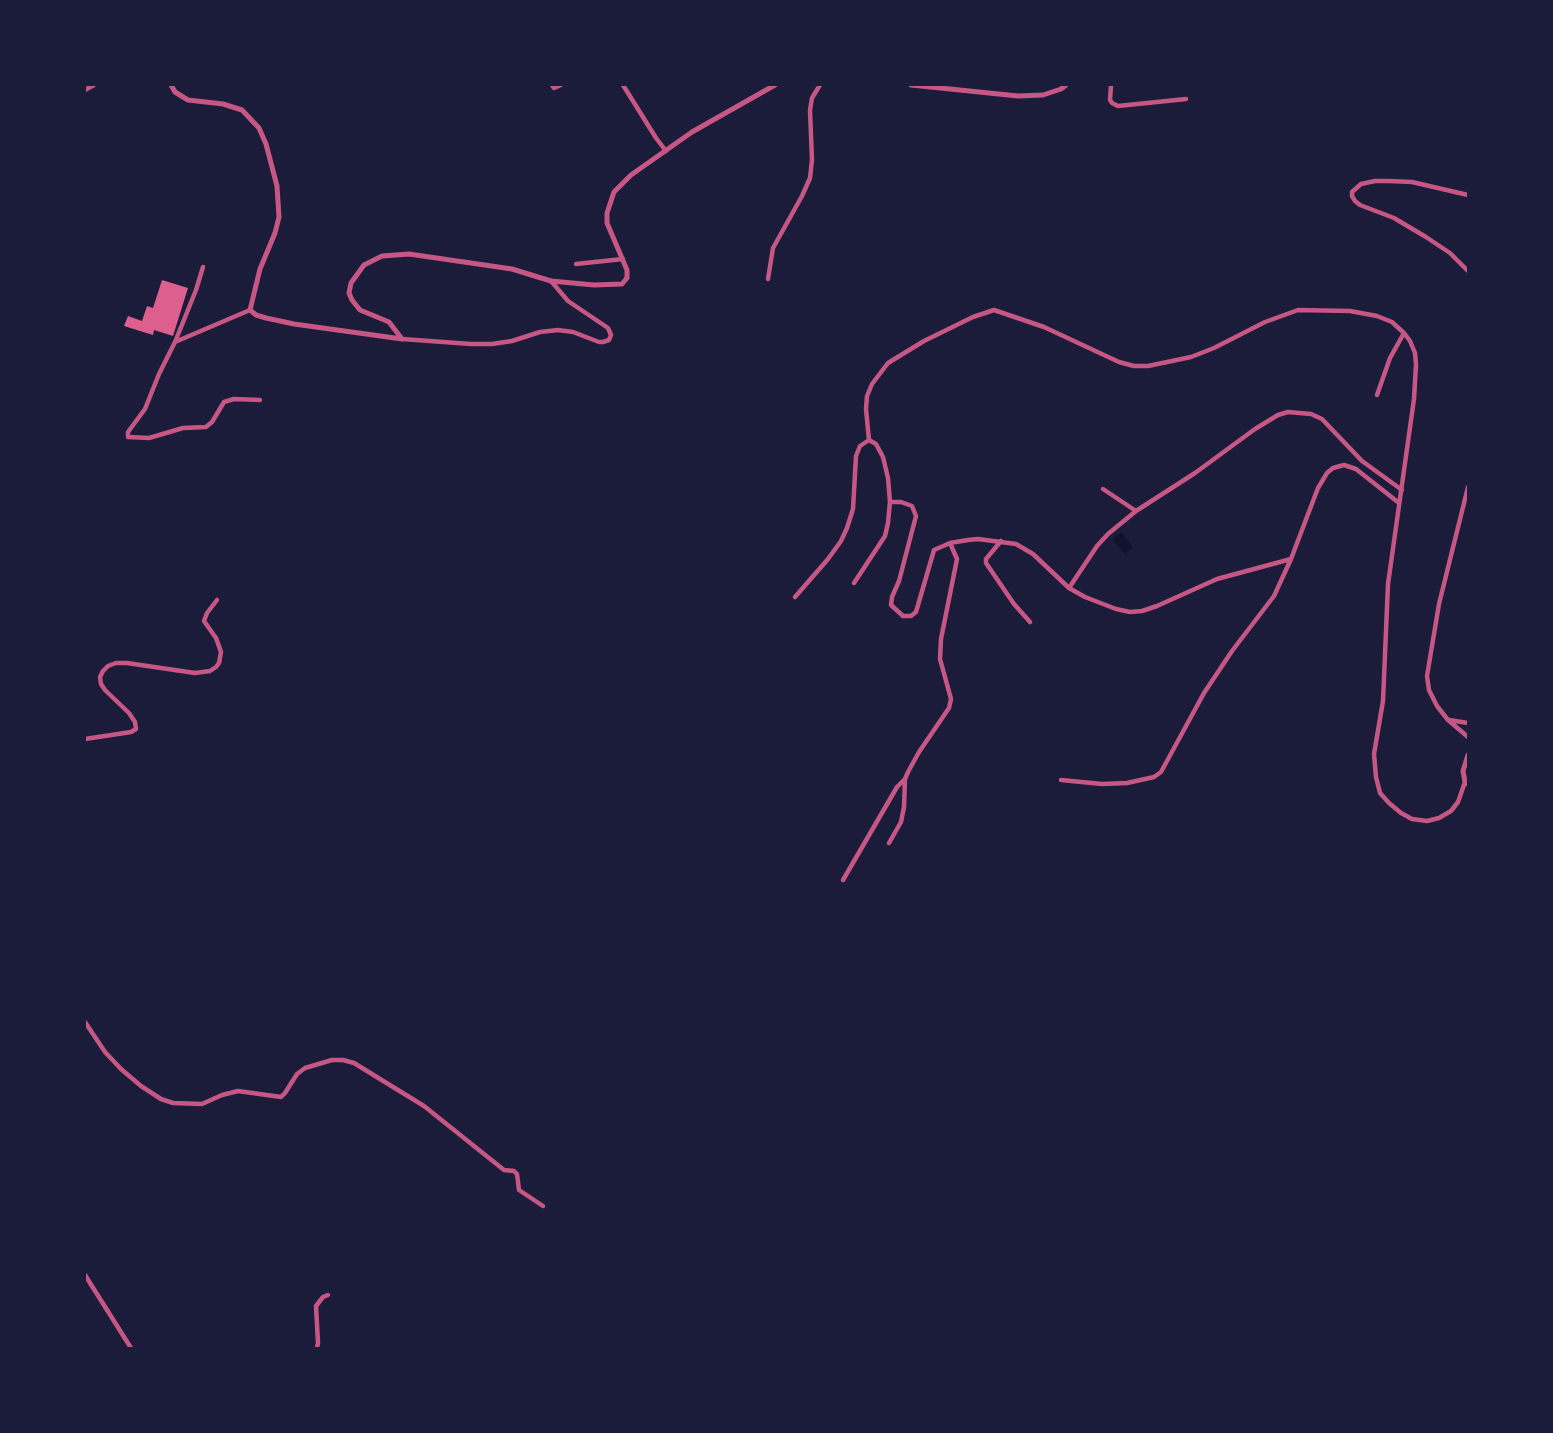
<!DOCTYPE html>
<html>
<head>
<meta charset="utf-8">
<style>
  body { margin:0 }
  #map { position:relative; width:1553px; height:1433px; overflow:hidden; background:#1b1b3a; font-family:Bitter,serif }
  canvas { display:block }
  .frame { position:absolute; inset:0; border:86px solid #1b1b3a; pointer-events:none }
</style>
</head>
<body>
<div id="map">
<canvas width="1553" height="1433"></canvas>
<div class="frame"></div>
</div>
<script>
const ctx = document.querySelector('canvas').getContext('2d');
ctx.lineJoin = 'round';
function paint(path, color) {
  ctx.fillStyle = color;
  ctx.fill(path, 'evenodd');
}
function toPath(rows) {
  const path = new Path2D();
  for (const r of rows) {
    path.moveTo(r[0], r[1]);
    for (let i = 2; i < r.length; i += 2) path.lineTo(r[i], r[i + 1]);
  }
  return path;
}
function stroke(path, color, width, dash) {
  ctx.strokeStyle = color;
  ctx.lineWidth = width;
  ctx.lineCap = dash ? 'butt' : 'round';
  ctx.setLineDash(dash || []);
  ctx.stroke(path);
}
paint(toPath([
  [1121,532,1133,547,1125,554,1113,540]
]), '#12122b');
paint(toPath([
  [162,280,188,288,173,336,154,330,153,335,124,326,128,316,142,321,147,306,153,308]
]), '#dd5f8e');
stroke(toPath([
  [552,85,554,88,561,85],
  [623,85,656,138,666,151],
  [1111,85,1110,100,1112,103,1118,106,1186,99],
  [85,90,94,85],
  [1468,195,1412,182,1389,181,1375,181,1361,184,1352,192,1352,196,1355,201,1360,205,1394,218,1426,237,1450,253,1468,271],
  [576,264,623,259],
  [203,267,196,290,175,342,250,310],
  [768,279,773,248,802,196,810,178,812,160,810,110,812,98,820,85],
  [402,339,471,344,492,344,512,341,540,332,558,330,573,332,599,342,603,342,609,340,611,335,608,328,568,301,551,281],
  [175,342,159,374,145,409,128,432,128,437,149,438,183,428,206,427,212,422,224,402,234,399,260,400],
  [1377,395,1390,358,1404,333],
  [1468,487,1439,604,1427,676,1429,690,1437,706,1448,720,1468,737],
  [1103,489,1136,511],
  [890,502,901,502,912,506,916,516,899,581,892,597,891,605,903,616,911,616,916,612,934,550,950,543,968,540,978,539,1016,544,1033,554,1069,588,1085,597,1116,609,1130,612,1142,611,1157,606,1217,579,1291,559],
  [1001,541,986,559,986,563,1014,604,1030,622],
  [854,583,885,536,888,523,890,502,888,478,883,457,876,444,869,440,866,409,867,396,872,384,888,363,924,341,973,317,994,310,1044,327,1119,362,1134,366,1148,366,1191,357,1214,348,1265,322,1298,310,1350,311,1377,316,1392,322,1404,333,1410,341,1415,353,1416,364,1414,399,1388,584,1383,701,1374,754,1376,777,1380,793,1389,803,1401,813,1412,819,1427,821,1439,818,1451,811,1458,802,1465,782],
  [1069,588,1097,546,1108,534,1136,511,1195,473,1255,429,1278,415,1288,412,1311,414,1322,419,1362,461,1402,490],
  [795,597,828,559,841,541,847,528,853,509,856,456,860,446,869,440],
  [1449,720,1468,723],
  [85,739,131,732,136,729,135,722,129,713,105,690,101,684,100,677,103,671,108,666,116,663,127,663,195,673,210,671,216,667,219,663,221,652,216,638,204,621,207,613,217,600],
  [1061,780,1102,784,1127,783,1154,777,1161,772,1204,693,1232,651,1274,596,1291,559,1318,488,1327,473,1333,468,1344,465,1356,469,1399,503],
  [889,843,901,822,904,807,905,779,908,772,919,752,949,708,951,699,940,659,941,639,957,559,950,543],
  [843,880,897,787,905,779],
  [85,1022,105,1052,121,1069,141,1086,161,1099,173,1103,202,1104,222,1095,238,1091,281,1097,285,1093,297,1074,305,1068,332,1060,343,1060,354,1063,424,1106,504,1170,514,1171,517,1174,519,1190,543,1206],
  [85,1275,131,1348],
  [317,1348,318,1343,316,1306,323,1297,328,1295]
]), '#c65784', 4.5);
stroke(toPath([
  [171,85,175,92,188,100,223,104,242,110,259,128,266,144,277,186,279,217,275,233,260,269,250,310,256,315,266,318,294,324,402,339],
  [911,85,1018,96,1043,95,1061,89,1066,85],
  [402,339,389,322,360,310,352,300,349,293,351,283,364,265,382,256,409,254,512,269,551,281,594,285,622,284,627,278,627,270,607,223,607,213,614,192,631,175,692,132,775,85],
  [1468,755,1463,771,1465,782,1468,784]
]), '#c65784', 5);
</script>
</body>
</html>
